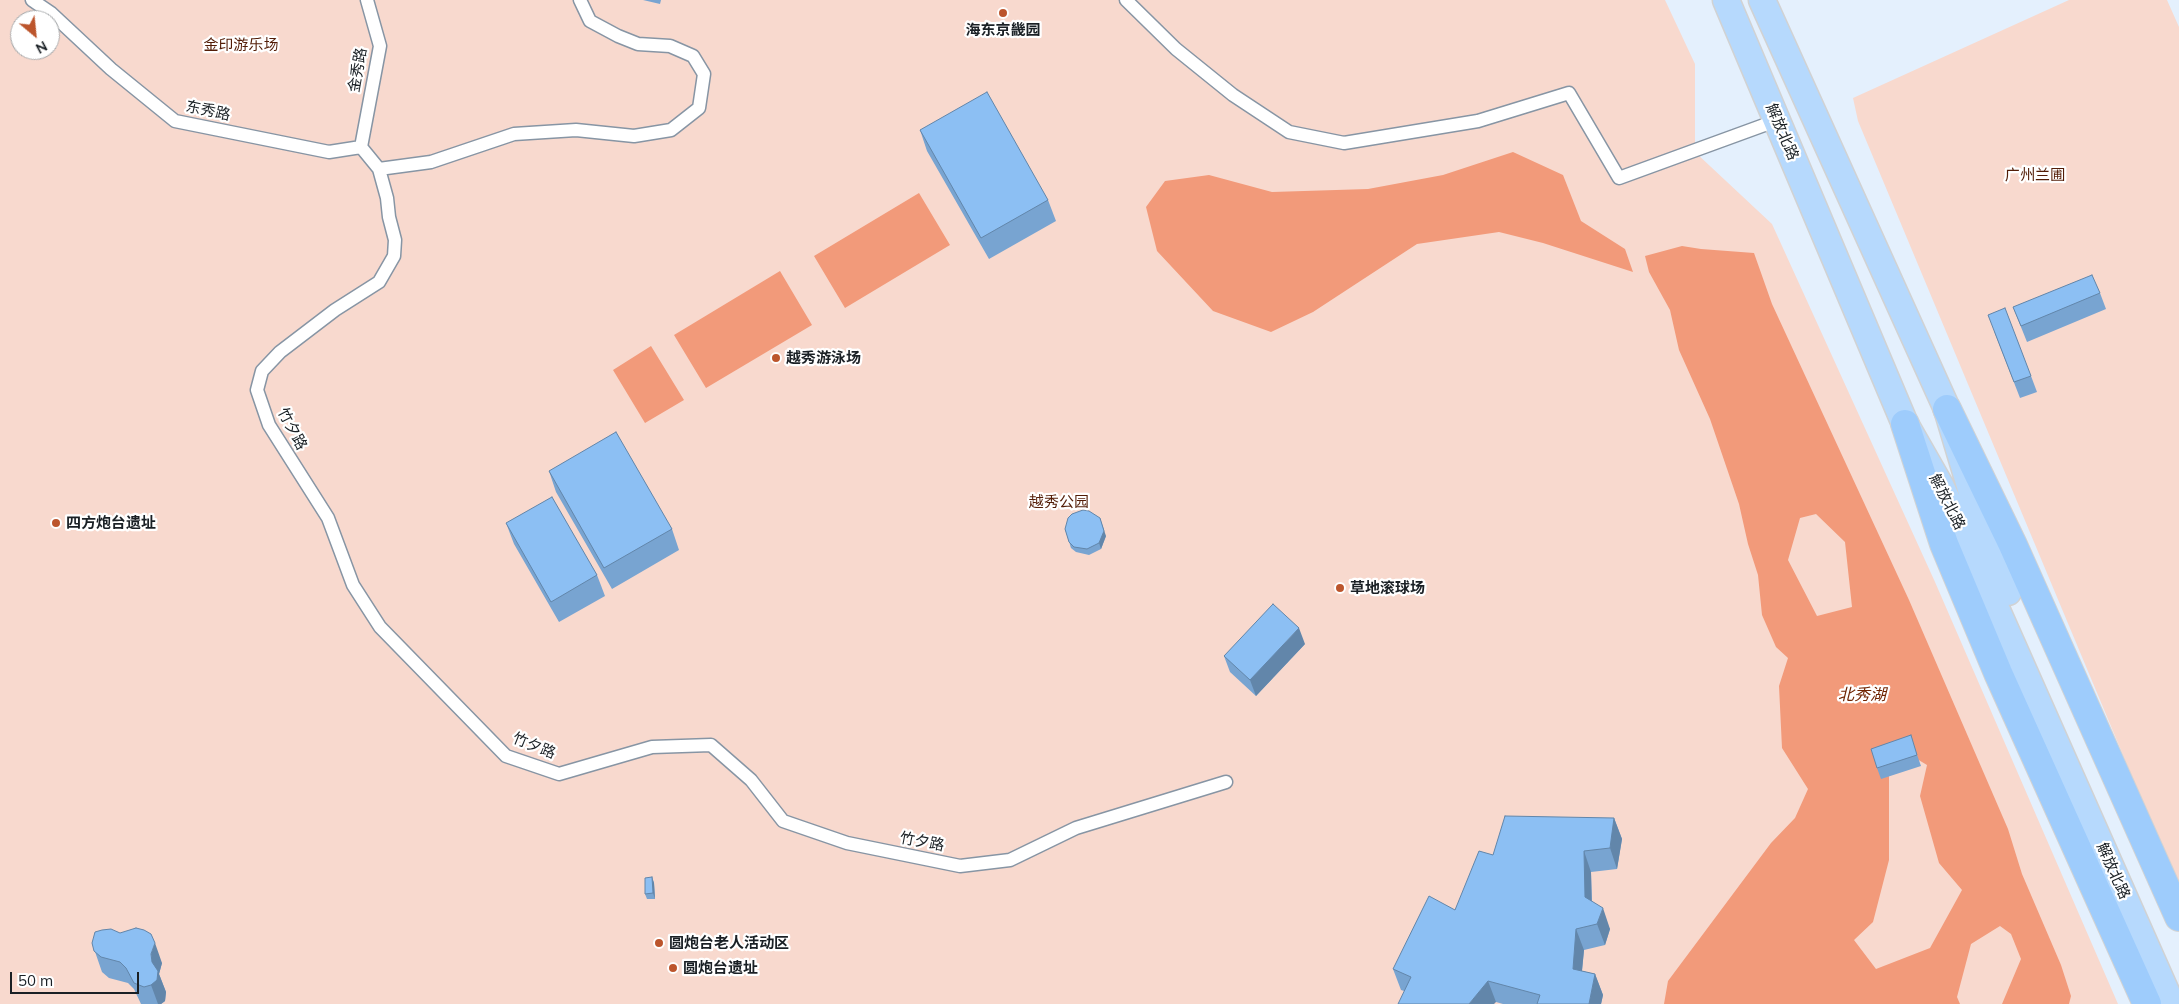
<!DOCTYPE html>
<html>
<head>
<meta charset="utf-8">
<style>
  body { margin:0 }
  #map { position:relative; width:2179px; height:1004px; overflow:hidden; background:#e4f0fd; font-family:Mulish,sans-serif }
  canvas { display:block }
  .north { position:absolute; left:10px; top:10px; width:50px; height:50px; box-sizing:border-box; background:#fff; border:1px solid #a3a6a8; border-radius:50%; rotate:152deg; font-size:14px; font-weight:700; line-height:20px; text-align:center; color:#1a2025 }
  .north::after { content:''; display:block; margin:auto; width:18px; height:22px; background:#bc552c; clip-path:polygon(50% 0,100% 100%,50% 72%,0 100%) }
  .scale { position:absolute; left:10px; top:972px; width:129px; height:22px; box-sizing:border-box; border:2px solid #1a2025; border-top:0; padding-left:6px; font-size:15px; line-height:18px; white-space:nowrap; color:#1a2025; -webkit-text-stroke:4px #fff; paint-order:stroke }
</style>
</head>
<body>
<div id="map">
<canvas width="2179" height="1004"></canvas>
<div class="north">N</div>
<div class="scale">50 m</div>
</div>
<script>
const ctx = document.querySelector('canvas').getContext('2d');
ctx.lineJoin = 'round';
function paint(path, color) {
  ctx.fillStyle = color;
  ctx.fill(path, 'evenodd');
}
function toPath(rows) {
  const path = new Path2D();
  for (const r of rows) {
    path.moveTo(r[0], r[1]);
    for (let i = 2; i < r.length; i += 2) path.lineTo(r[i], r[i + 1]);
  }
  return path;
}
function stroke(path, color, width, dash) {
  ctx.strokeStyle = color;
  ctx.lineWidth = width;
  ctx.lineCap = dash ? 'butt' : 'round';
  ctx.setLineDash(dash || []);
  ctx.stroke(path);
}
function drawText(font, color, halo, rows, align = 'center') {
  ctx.font = font + ' Mulish,"Noto Sans SC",sans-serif';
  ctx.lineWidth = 4.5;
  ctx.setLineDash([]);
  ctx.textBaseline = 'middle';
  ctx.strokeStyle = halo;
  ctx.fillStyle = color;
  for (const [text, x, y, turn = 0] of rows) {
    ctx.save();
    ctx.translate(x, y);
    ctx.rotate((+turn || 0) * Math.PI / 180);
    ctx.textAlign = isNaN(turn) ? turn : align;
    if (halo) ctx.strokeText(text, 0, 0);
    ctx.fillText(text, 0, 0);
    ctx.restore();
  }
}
paint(toPath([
  [0,0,1665,0,1695,64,1695,152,1772,224,1935,582,2118,1004,0,1004],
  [20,20,50,20,50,50,20,50],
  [2069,0,2167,0,2179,27,2179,889,1858,121,1853,98]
]), '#f8d9ce');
paint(toPath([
  [1513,152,1563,175,1581,221,1625,249,1633,272,1543,243,1499,232,1417,244,1313,312,1271,332,1213,311,1157,251,1146,207,1165,181,1209,175,1272,192,1368,189,1443,175],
  [919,193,950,245,845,308,814,256],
  [1682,246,1701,249,1754,253,1772,304,1909,600,2008,829,2022,874,2061,965,2071,996,2069,1004,2002,1004,2021,959,2011,934,2000,926,1971,944,1957,997,1960,1004,1664,1004,1668,981,1771,843,1795,818,1808,789,1782,748,1779,686,1788,658,1776,647,1762,615,1758,575,1748,544,1739,504,1710,419,1679,350,1670,310,1649,272,1645,256],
  [1816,514,1845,542,1852,607,1817,616,1788,560,1800,518],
  [1917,759,1927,765,1920,796,1939,863,1962,890,1930,948,1876,969,1854,940,1873,922,1889,860,1889,774],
  [780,271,812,325,706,388,674,335],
  [651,346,684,400,645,423,613,370]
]), '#f29a7a');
const pedestrian = toPath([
  [32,0,51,13,111,69,175,121,329,152,361,147],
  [1126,0,1176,49,1233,95,1289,132,1344,143,1478,121,1569,93,1619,178,1778,120],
  [361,147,379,169,387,198,389,217,395,240,394,256,379,282,335,310,280,352,262,371,257,390,269,425,328,518,353,585,380,627,506,756,559,774,652,747,711,745,751,780,783,821,847,843,960,866,1010,860,1076,828,1226,782],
  [361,147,380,46,367,0],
  [379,169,431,162,514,134,576,130,634,136,671,130,699,108,704,74,693,56,670,46,638,44,618,36,590,21,580,0]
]);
const primary = toPath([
  [1726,0,1905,424,1941,487,1963,534,2171,1003],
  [1762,0,1947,409,1983,529,2008,592]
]);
const trunk = toPath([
  [1947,409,2013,545,2179,917],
  [1905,424,1944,544,1998,673,2147,1004]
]);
stroke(pedestrian, '#8795a4', 15);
stroke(primary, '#d1d2d3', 29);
stroke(trunk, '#d1d2d3', 30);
stroke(pedestrian, '#fff', 12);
stroke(primary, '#b6d9fd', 26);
stroke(trunk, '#9eccfc', 28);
paint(toPath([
  [643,0,661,0,660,4],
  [920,130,1048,200,1056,221,989,259,927,151],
  [2100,293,2106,309,2027,342,2013,307],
  [1994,331,2031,376,2037,392,2020,398],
  [549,471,672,529,679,550,612,589,556,492],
  [506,523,597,575,605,596,559,622,514,544],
  [1065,529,1106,536,1101,549,1089,555,1076,552,1071,548],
  [1305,644,1256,696,1230,672,1224,656],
  [1914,746,1921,766,1881,779,1877,768],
  [1614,818,1622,839,1617,869,1591,872,1592,902,1610,929,1605,945,1584,950,1582,971,1595,974,1603,995,1601,1004,1503,1004,1496,1002,1404,991,1401,990,1393,969,1455,910,1493,855],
  [652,877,654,883,655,899,647,899,645,894],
  [92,943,162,963,159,974,166,992,165,1001,161,1004,141,1004,134,989,128,983,109,978,102,972]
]), '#78a4d1');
paint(toPath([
  [1100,518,1106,536,1101,549,1099,543],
  [1299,628,1305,644,1256,696,1250,680],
  [1614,818,1622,839,1617,869,1610,848],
  [1584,851,1591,872,1592,918,1585,897],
  [652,877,654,883,655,899,653,893],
  [1603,908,1610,929,1605,945,1597,924],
  [1576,929,1584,950,1580,990,1573,969],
  [155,943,162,963,159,974,166,992,165,1001,161,1004,158,1004,151,985,152,962,151,954],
  [1595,974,1603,995,1601,1004,1589,1004],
  [1488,981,1496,1002,1494,1004,1469,1004]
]), '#6286aa');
const building = toPath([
  [987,92,1048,200,981,238,920,130,987,92],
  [2092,275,2100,293,2021,326,2013,307,2092,275],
  [2005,308,2031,376,2014,382,1988,315,2005,308],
  [616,432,672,529,604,568,549,471,616,432],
  [552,497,597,575,551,602,506,523,552,497],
  [1083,510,1089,511,1100,518,1104,531,1099,543,1087,549,1074,547,1069,542,1065,529,1068,518,1072,514,1083,510],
  [1273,604,1299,628,1250,680,1224,656,1273,604],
  [1911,735,1917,755,1877,768,1871,749,1911,735],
  [1505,816,1614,818,1610,848,1584,851,1585,897,1603,908,1597,924,1576,929,1573,969,1595,974,1589,1004,1537,1004,1540,995,1488,981,1469,1004,1398,1004,1411,977,1393,969,1429,896,1455,910,1479,851,1493,855,1505,816],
  [652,877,653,893,645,894,645,878,652,877],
  [136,928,144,930,151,934,155,943,151,954,152,962,158,971,157,980,151,985,144,987,134,983,126,968,120,962,101,957,94,951,92,943,95,932,102,930,111,929,120,933,136,928]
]);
paint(building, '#8cbff3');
stroke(building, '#6286aa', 1);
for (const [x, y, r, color] of [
  [1003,13,5,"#bc552c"],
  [776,358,5,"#bc552c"],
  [56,523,5,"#bc552c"],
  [1340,588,5,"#bc552c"],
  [659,943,5,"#bc552c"],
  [673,968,5,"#bc552c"]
]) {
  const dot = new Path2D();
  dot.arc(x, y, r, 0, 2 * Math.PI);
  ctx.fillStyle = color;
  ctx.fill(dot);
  stroke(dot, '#fff', 2);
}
drawText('bold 15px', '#1a2025', '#fff', [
  ["海东京畿园",1003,30,"center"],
  ["越秀游泳场",786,358],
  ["四方炮台遗址",66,523],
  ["草地滚球场",1350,588],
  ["圆炮台老人活动区",669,943],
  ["圆炮台遗址",683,968]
], 'left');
drawText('15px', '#531d07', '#fff', [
  ["金印游乐场",241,45],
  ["广州兰圃",2035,175],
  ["越秀公园",1059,502]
]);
drawText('15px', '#1a2025', '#fff', [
  ["金秀路",358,70,-80],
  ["东秀路",208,111,12],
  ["解放北路",1782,132,67],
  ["竹夕路",292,429,62],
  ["解放北路",1947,502,63],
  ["竹夕路",534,746,22],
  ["竹夕路",922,842,11],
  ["解放北路",2113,871,66]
]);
drawText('italic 16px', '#6f2300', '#fff', [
  ["北秀湖",1862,695]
]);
</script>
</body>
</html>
